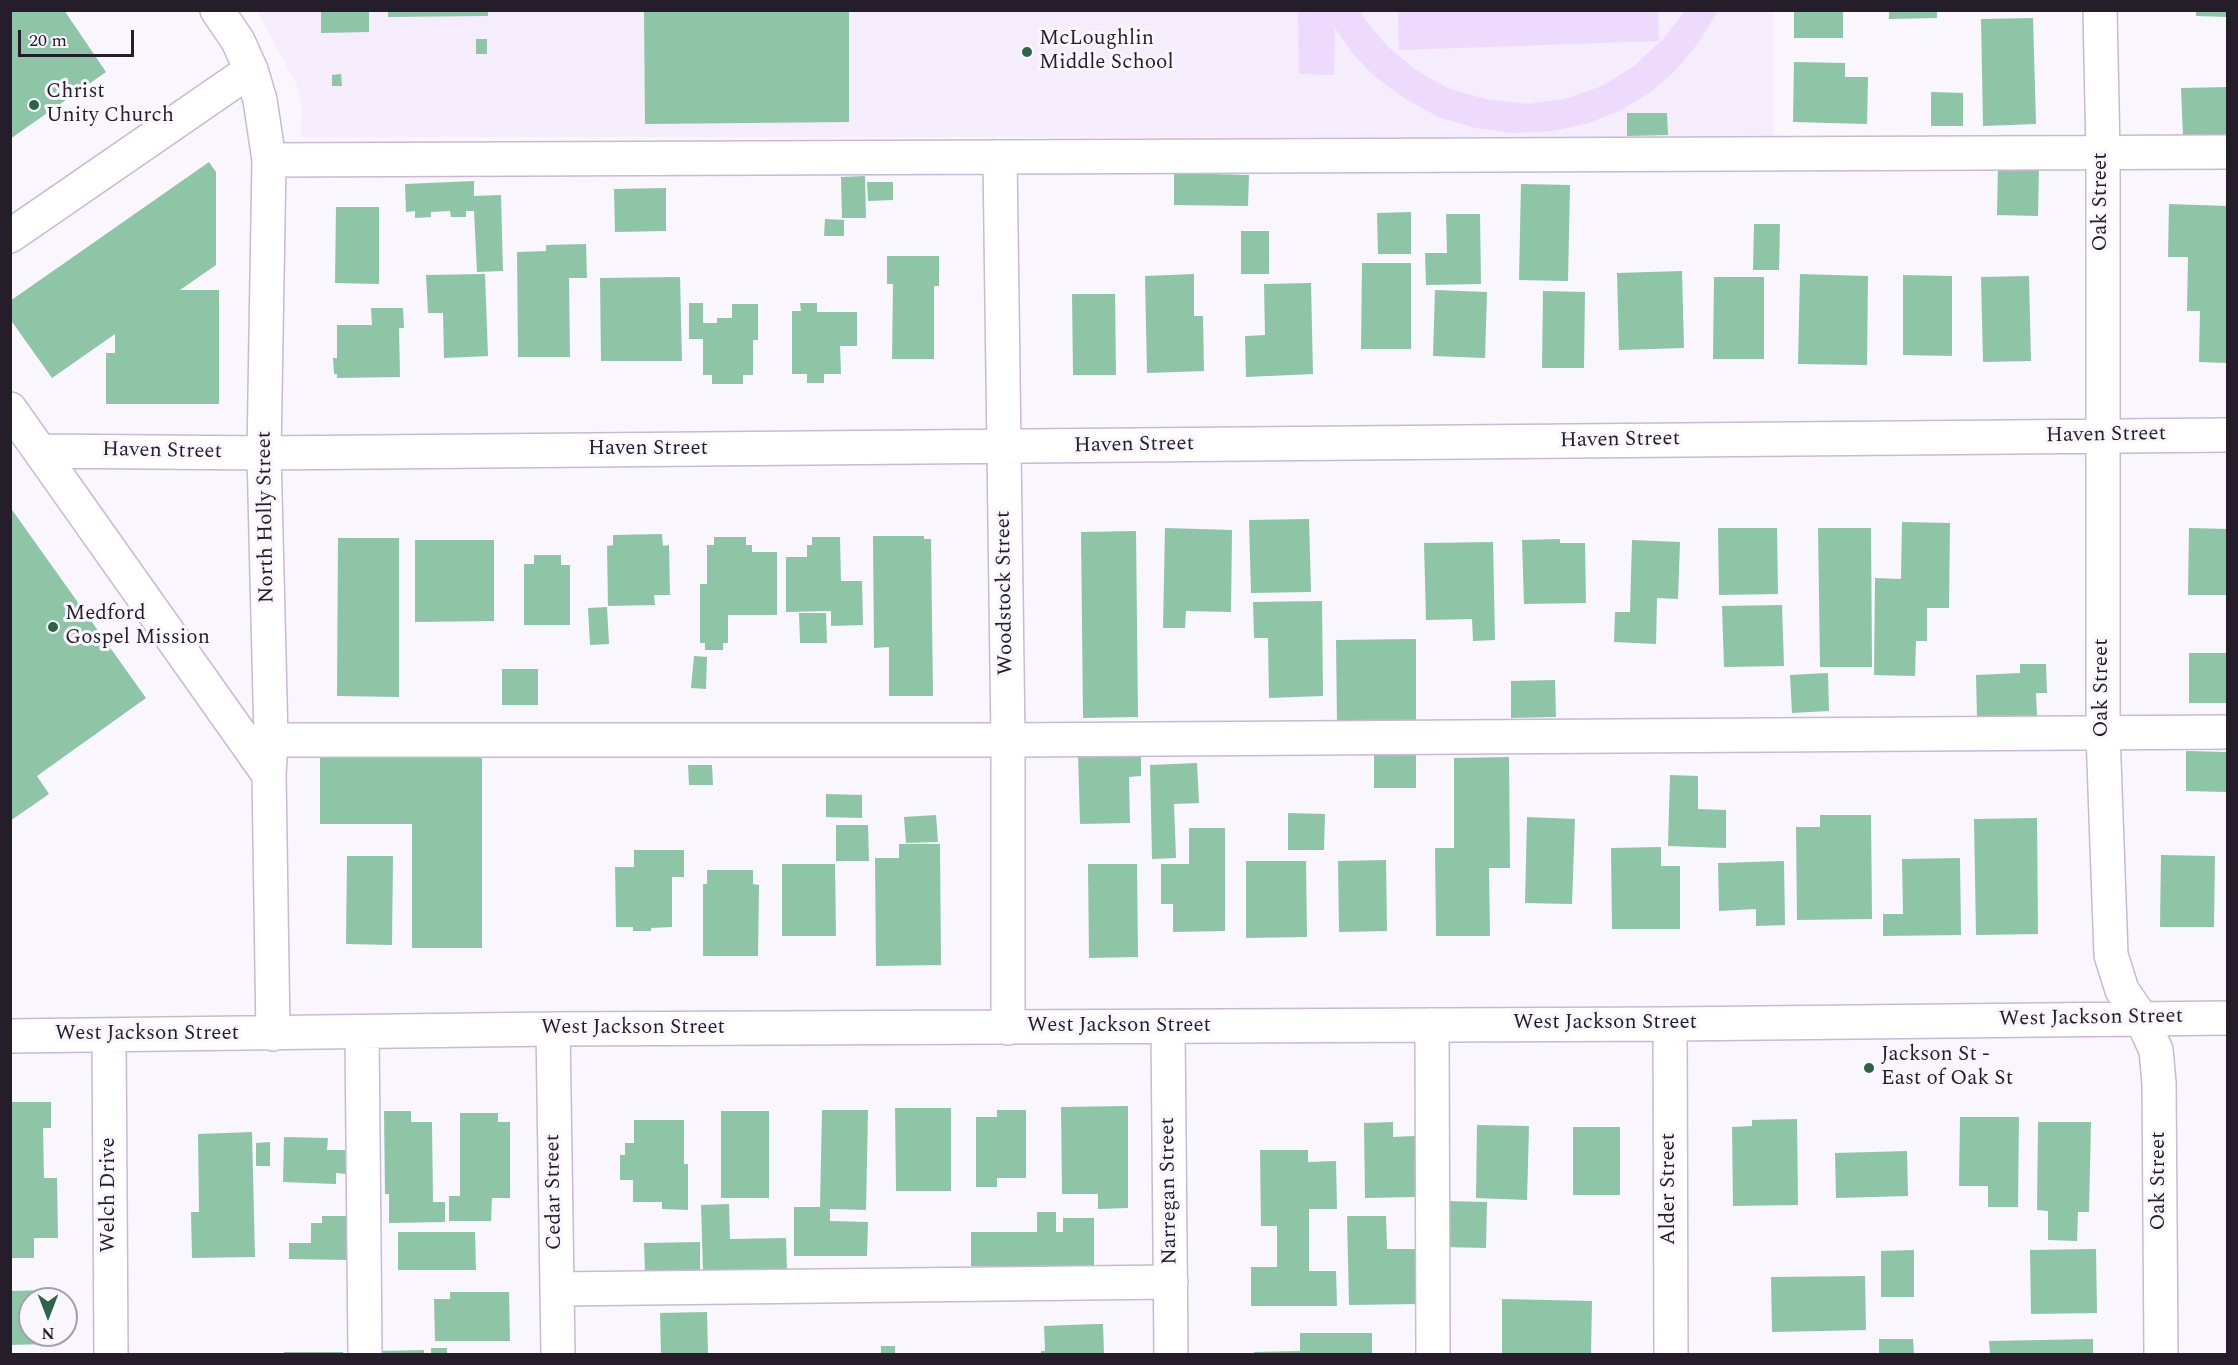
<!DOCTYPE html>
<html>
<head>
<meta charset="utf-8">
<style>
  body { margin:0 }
  #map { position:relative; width:2238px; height:1365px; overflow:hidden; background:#f9f6fd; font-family:Spectral,serif }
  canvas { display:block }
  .frame { position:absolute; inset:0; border:12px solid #251e2a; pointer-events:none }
  .north { position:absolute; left:18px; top:1287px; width:60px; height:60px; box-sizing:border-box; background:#f9f6fd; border:2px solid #a4a0a9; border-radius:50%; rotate:180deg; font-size:16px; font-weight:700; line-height:24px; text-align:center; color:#251e2a }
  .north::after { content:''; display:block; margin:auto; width:21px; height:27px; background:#2e6349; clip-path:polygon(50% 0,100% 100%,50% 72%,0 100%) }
  .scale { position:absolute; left:18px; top:30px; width:116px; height:27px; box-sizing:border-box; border:3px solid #251e2a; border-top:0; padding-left:8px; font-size:18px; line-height:21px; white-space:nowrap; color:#251e2a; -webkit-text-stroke:4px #f9f6fd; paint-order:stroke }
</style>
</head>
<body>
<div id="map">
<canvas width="2238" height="1365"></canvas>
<div class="frame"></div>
<div class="north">N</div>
<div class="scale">20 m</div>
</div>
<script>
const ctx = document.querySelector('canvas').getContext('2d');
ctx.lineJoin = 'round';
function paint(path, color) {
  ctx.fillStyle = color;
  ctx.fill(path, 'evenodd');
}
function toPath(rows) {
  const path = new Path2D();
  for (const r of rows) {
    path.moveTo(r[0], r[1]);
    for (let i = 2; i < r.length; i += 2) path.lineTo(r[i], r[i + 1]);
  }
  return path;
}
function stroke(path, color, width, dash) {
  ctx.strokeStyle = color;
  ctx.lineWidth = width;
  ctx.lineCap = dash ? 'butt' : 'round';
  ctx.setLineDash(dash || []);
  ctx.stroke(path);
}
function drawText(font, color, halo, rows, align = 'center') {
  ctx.font = font + ' Spectral,serif';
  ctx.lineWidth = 6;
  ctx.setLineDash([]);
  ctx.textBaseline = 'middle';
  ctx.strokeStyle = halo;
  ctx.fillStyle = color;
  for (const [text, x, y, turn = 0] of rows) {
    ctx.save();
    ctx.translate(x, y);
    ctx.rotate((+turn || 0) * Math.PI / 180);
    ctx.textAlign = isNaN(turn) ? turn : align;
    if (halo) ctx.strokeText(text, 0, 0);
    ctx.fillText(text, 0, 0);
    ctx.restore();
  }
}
paint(toPath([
  [257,11,1774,11,1774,137,301,137,302,106,297,85]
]), '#f5ecfc');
paint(toPath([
  [1298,11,1360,11,1366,21,1388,47,1416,70,1447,88,1486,99,1527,104,1564,99,1602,86,1634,66,1663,39,1685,11,1718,11,1698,43,1677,69,1650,92,1621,110,1589,123,1552,131,1513,133,1476,128,1438,117,1406,99,1375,77,1353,54,1335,28,1334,75,1299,74],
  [1398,11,1658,11,1659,41,1399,50]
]), '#eddafd');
paint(toPath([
  [10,10,64,10,106,72,10,139],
  [321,10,369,10,369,32,321,33],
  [388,10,488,10,488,16,388,17],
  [644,10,849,10,849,122,645,124],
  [1794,10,1843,10,1843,38,1794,38],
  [1889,10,1937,10,1937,18,1889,19],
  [2196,10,2228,10,2228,17,2196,16],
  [2033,18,2036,124,1983,126,1981,19],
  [476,39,487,39,487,54,476,54],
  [1794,62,1845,63,1845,77,1868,77,1867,124,1793,122],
  [341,74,342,86,332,86,332,75],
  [2228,87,2228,135,2183,137,2181,88],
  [1931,92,1963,93,1963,126,1931,126],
  [1627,113,1667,113,1668,135,1627,136],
  [209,162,216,172,216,265,180,290,219,290,219,404,106,404,106,353,115,353,115,334,52,378,10,319,10,301],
  [1998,164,2039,165,2038,216,1997,215],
  [1174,173,1249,175,1248,206,1174,205],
  [865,176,866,218,842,218,841,177],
  [474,181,474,196,501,195,503,271,477,272,474,211,466,211,466,217,451,217,450,211,431,212,431,217,415,218,415,211,406,212,405,184],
  [867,182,893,182,893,200,868,201],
  [1521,184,1570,185,1568,281,1519,280],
  [666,188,666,231,615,232,614,189],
  [2169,204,2228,206,2228,363,2199,362,2200,311,2187,311,2188,257,2168,257],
  [336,207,379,207,379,284,335,283],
  [1411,212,1411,254,1378,254,1377,213],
  [1446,214,1480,214,1481,284,1426,285,1425,253,1447,253],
  [825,219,844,220,844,236,824,236],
  [1754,224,1780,224,1779,270,1753,270],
  [1241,231,1269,231,1269,274,1241,274],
  [586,244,587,278,569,278,570,357,518,357,517,252,546,251,546,245],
  [887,256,939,256,939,286,934,286,934,359,892,359,893,284,887,284],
  [1362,263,1411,263,1411,349,1361,349],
  [1682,271,1684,348,1619,350,1617,273],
  [485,274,488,356,444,358,443,313,428,313,426,275],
  [1194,274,1194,316,1203,316,1204,371,1147,373,1145,276],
  [1800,274,1868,276,1867,365,1798,364],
  [1903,275,1952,276,1952,356,1903,355],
  [2029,276,2031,361,1983,362,1981,277],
  [680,277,682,361,601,361,600,278],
  [1714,277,1764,277,1764,359,1713,359],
  [1311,283,1313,374,1246,377,1245,336,1265,335,1264,284],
  [1435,290,1487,292,1485,358,1433,356],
  [1543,291,1585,292,1584,368,1542,368],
  [1072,294,1115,294,1116,375,1073,375],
  [689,303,703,303,703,323,717,323,717,318,732,318,732,304,758,304,758,340,753,340,753,375,743,375,743,384,712,384,712,375,703,375,703,339,689,339],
  [800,303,817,303,817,312,857,312,857,346,840,346,841,374,824,374,824,383,807,383,807,374,792,374,792,311,801,311],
  [371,308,403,308,404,328,399,328,400,377,337,378,337,374,334,374,333,358,337,358,337,325,372,325],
  [10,507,146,698,37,776,49,794,10,821],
  [1309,519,1311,592,1251,593,1249,520],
  [1902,522,1950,523,1949,608,1927,608,1927,641,1916,641,1915,676,1874,675,1875,578,1901,579],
  [1165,528,1232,530,1231,612,1186,611,1185,628,1163,628],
  [1718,528,1777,528,1778,594,1719,595],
  [1818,528,1871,528,1872,667,1820,667],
  [2189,528,2228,529,2228,595,2188,595],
  [1136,531,1138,717,1083,718,1081,532],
  [662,534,663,546,669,545,670,595,654,595,655,605,608,606,607,546,613,545,613,535],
  [873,536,924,536,924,539,931,539,933,696,889,696,889,647,874,648],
  [714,537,746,537,746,545,752,545,752,552,777,552,777,615,728,615,728,643,723,643,723,650,705,650,705,643,700,643,700,584,707,584,707,545,714,545],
  [812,537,840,537,841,581,862,581,863,625,831,626,831,611,786,612,786,557,807,557,807,545,812,545],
  [338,538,399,538,399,697,337,696],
  [1560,539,1560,543,1585,543,1586,603,1524,604,1522,540],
  [415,540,494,540,494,621,415,622],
  [1632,540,1680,542,1678,599,1657,598,1656,644,1614,642,1615,612,1630,612],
  [1493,542,1495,640,1473,641,1472,619,1426,620,1424,543],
  [534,555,561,555,561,565,570,565,570,625,524,625,524,564,534,564],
  [1322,601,1323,696,1269,698,1268,638,1254,638,1253,602],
  [1782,605,1784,666,1724,667,1722,606],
  [607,607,609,644,590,645,588,608],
  [799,613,826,613,827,643,800,643],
  [1416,639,1416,720,1337,721,1336,640],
  [2189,653,2228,653,2228,703,2189,703],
  [694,656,707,657,706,689,691,688],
  [2020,664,2046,664,2047,693,2036,693,2037,716,1977,718,1976,675,2020,673],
  [502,669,538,669,538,705,502,705],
  [1828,673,1829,711,1792,713,1790,675],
  [1555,680,1556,717,1511,718,1511,681],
  [1374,749,1416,749,1416,788,1374,788],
  [2186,751,2228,752,2228,792,2186,791],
  [1141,752,1141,776,1129,777,1130,823,1080,824,1078,754],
  [320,756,482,756,482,948,412,948,412,824,320,824],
  [1509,757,1510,868,1489,868,1490,936,1436,936,1435,848,1454,848,1454,758],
  [1197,763,1199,803,1174,804,1176,858,1152,859,1150,765],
  [688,765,712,765,713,785,689,785],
  [1670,775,1698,776,1698,809,1726,810,1726,848,1668,846],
  [826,794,862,795,862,818,826,817],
  [1288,813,1325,814,1324,850,1288,850],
  [936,815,938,842,906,843,904,817],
  [1820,815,1871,815,1872,919,1797,920,1796,827,1820,827],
  [1527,817,1575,819,1572,904,1525,903],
  [2037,818,2038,934,1976,935,1974,819],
  [836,825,868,825,869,861,836,861],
  [1189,828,1225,828,1225,931,1173,932,1173,904,1161,904,1161,864,1189,864],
  [899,844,940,844,941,965,876,966,875,858,899,858],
  [1661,847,1661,866,1680,866,1680,929,1612,929,1611,848],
  [634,850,684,850,684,877,672,877,672,927,651,928,651,931,633,931,633,927,616,927,615,867,634,867],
  [2161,855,2215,856,2214,927,2160,927],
  [347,856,393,856,392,945,346,944],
  [1960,858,1961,935,1883,936,1883,914,1903,914,1902,859],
  [1386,860,1387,931,1339,932,1338,861],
  [1246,861,1306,861,1307,937,1246,938],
  [1784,861,1785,925,1756,926,1756,909,1719,911,1718,863],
  [782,864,835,864,836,936,782,936],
  [1088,864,1137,864,1138,957,1089,958],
  [707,870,753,870,753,884,759,885,758,956,703,956,703,884,707,884],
  [10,1102,51,1102,51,1128,43,1128,44,1178,57,1178,58,1238,34,1238,34,1258,10,1258],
  [1128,1106,1128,1208,1098,1209,1098,1194,1062,1194,1061,1107],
  [895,1108,951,1108,951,1191,896,1191],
  [822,1110,868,1110,866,1210,830,1209,830,1221,868,1222,867,1256,794,1256,794,1207,820,1207],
  [997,1110,1026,1110,1026,1178,997,1178,997,1187,976,1187,976,1117,997,1117],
  [384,1111,411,1111,411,1122,432,1122,433,1202,445,1202,445,1222,389,1223,389,1194,385,1194],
  [721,1111,769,1111,769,1198,721,1198],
  [460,1113,498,1113,498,1122,510,1122,510,1198,492,1198,491,1221,449,1221,449,1196,460,1196],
  [1960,1117,2019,1117,2018,1207,1988,1207,1988,1186,1959,1186],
  [1797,1119,1798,1205,1733,1206,1732,1127,1752,1126,1752,1120],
  [634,1120,684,1120,684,1164,688,1164,688,1210,662,1209,662,1202,633,1202,633,1180,620,1180,620,1155,625,1155,625,1143,634,1143],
  [1393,1122,1393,1137,1415,1136,1416,1197,1365,1198,1364,1123],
  [2038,1122,2091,1122,2089,1212,2078,1212,2077,1241,2048,1240,2048,1211,2037,1210],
  [1477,1125,1529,1126,1527,1200,1476,1198],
  [1573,1127,1620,1127,1620,1195,1573,1195],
  [252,1132,255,1257,192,1258,191,1212,199,1212,198,1134],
  [284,1137,328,1138,327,1150,346,1150,346,1174,336,1173,336,1184,283,1182],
  [270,1142,270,1166,256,1166,256,1143],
  [1260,1150,1308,1150,1308,1162,1336,1161,1337,1209,1309,1209,1309,1271,1336,1271,1337,1306,1251,1306,1251,1267,1277,1267,1277,1226,1261,1226],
  [1907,1151,1908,1196,1836,1198,1835,1153],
  [1445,1201,1487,1202,1486,1248,1444,1247],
  [729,1204,730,1239,786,1238,787,1269,703,1271,701,1205],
  [1037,1212,1056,1212,1056,1232,1063,1232,1063,1218,1094,1218,1094,1273,1024,1272,1024,1266,971,1266,971,1232,1037,1232],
  [322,1216,346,1216,346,1223,349,1223,349,1260,289,1259,289,1243,311,1243,311,1223,322,1223],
  [1347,1216,1386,1216,1387,1249,1417,1249,1418,1304,1349,1305],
  [398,1232,475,1232,476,1270,398,1270],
  [700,1242,700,1272,645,1274,644,1243],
  [2096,1249,2097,1313,2031,1314,2030,1250],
  [1914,1250,1914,1297,1881,1297,1881,1251],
  [1865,1276,1866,1330,1772,1332,1771,1277],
  [46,1290,46,1299,30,1299,30,1335,47,1335,47,1344,10,1345,10,1291],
  [450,1292,509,1292,510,1341,435,1341,434,1299,450,1299],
  [1502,1299,1592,1301,1591,1353,1502,1354],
  [707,1312,708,1354,661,1354,660,1313],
  [1097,1324,1103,1324,1104,1354,1041,1354,1041,1351,1045,1351,1044,1326],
  [1300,1333,1372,1333,1372,1354,1254,1354,1254,1352,1300,1351],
  [1879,1339,1913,1339,1914,1354,1879,1354],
  [2093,1339,2093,1354,1990,1354,1989,1341],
  [881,1346,895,1346,895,1354,881,1354],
  [431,1348,447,1348,447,1354,431,1354],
  [424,1350,424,1354,380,1354,379,1351],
  [284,1352,343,1352,343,1354,284,1354]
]), '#8ec5a7');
const minor = toPath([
  [217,10,238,41,251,70,260,100,269,160,264,453,271,740,269,775,273,1034],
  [2100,10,2103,153,2103,733,2111,955,2122,990,2141,1018,2156,1050,2159,1083,2161,1354],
  [1000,157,1008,740,1008,1028],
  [269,160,2228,152],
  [10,236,251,70],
  [10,409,269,775],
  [40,451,264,453,2228,435],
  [271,740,1008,740,2228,732],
  [1670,1024,1671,1354],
  [1432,1025,1433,1354],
  [1168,1027,1171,1354],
  [553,1029,558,1354],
  [362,1032,365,1354],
  [10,1036,553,1029,1670,1024,2228,1018],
  [109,1036,111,1354],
  [557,1289,1171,1282]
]);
stroke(minor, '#c9b8d8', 36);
stroke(minor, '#fff', 33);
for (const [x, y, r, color] of [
  [1027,52,6,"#2e6349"],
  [34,105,6,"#2e6349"],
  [53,627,6,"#2e6349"],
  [1869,1068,6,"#2e6349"]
]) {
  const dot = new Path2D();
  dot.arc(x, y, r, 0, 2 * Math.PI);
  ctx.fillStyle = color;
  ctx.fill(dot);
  stroke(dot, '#f9f6fd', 2);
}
drawText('21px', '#251e2a', '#f9f6fd', [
  ["McLoughlin",1039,40],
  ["Middle School",1039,64],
  ["Christ",46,93],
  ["Unity Church",46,117],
  ["Medford",65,615],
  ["Gospel Mission",65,639],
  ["Jackson St -",1881,1056],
  ["East of Oak St",1881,1080]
], 'left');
drawText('21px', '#251e2a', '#f9f6fd', [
  ["Oak Street",2102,202,-90],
  ["Haven Street",2106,436,-1],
  ["Haven Street",1620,441,-1],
  ["Haven Street",1134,446,-1],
  ["Haven Street",648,450],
  ["Haven Street",162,452,1],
  ["North Holly Street",267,517,-91],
  ["Woodstock Street",1006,593,-91],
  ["Oak Street",2103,688,-90],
  ["West Jackson Street",2091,1019,-1],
  ["West Jackson Street",1605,1024],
  ["West Jackson Street",1119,1027],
  ["West Jackson Street",633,1029],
  ["West Jackson Street",147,1035],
  ["Oak Street",2160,1181,-90],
  ["Alder Street",1670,1189,-90],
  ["Narregan Street",1170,1191,-91],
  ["Cedar Street",555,1192,-91],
  ["Welch Drive",110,1195,-90]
]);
</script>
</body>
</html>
